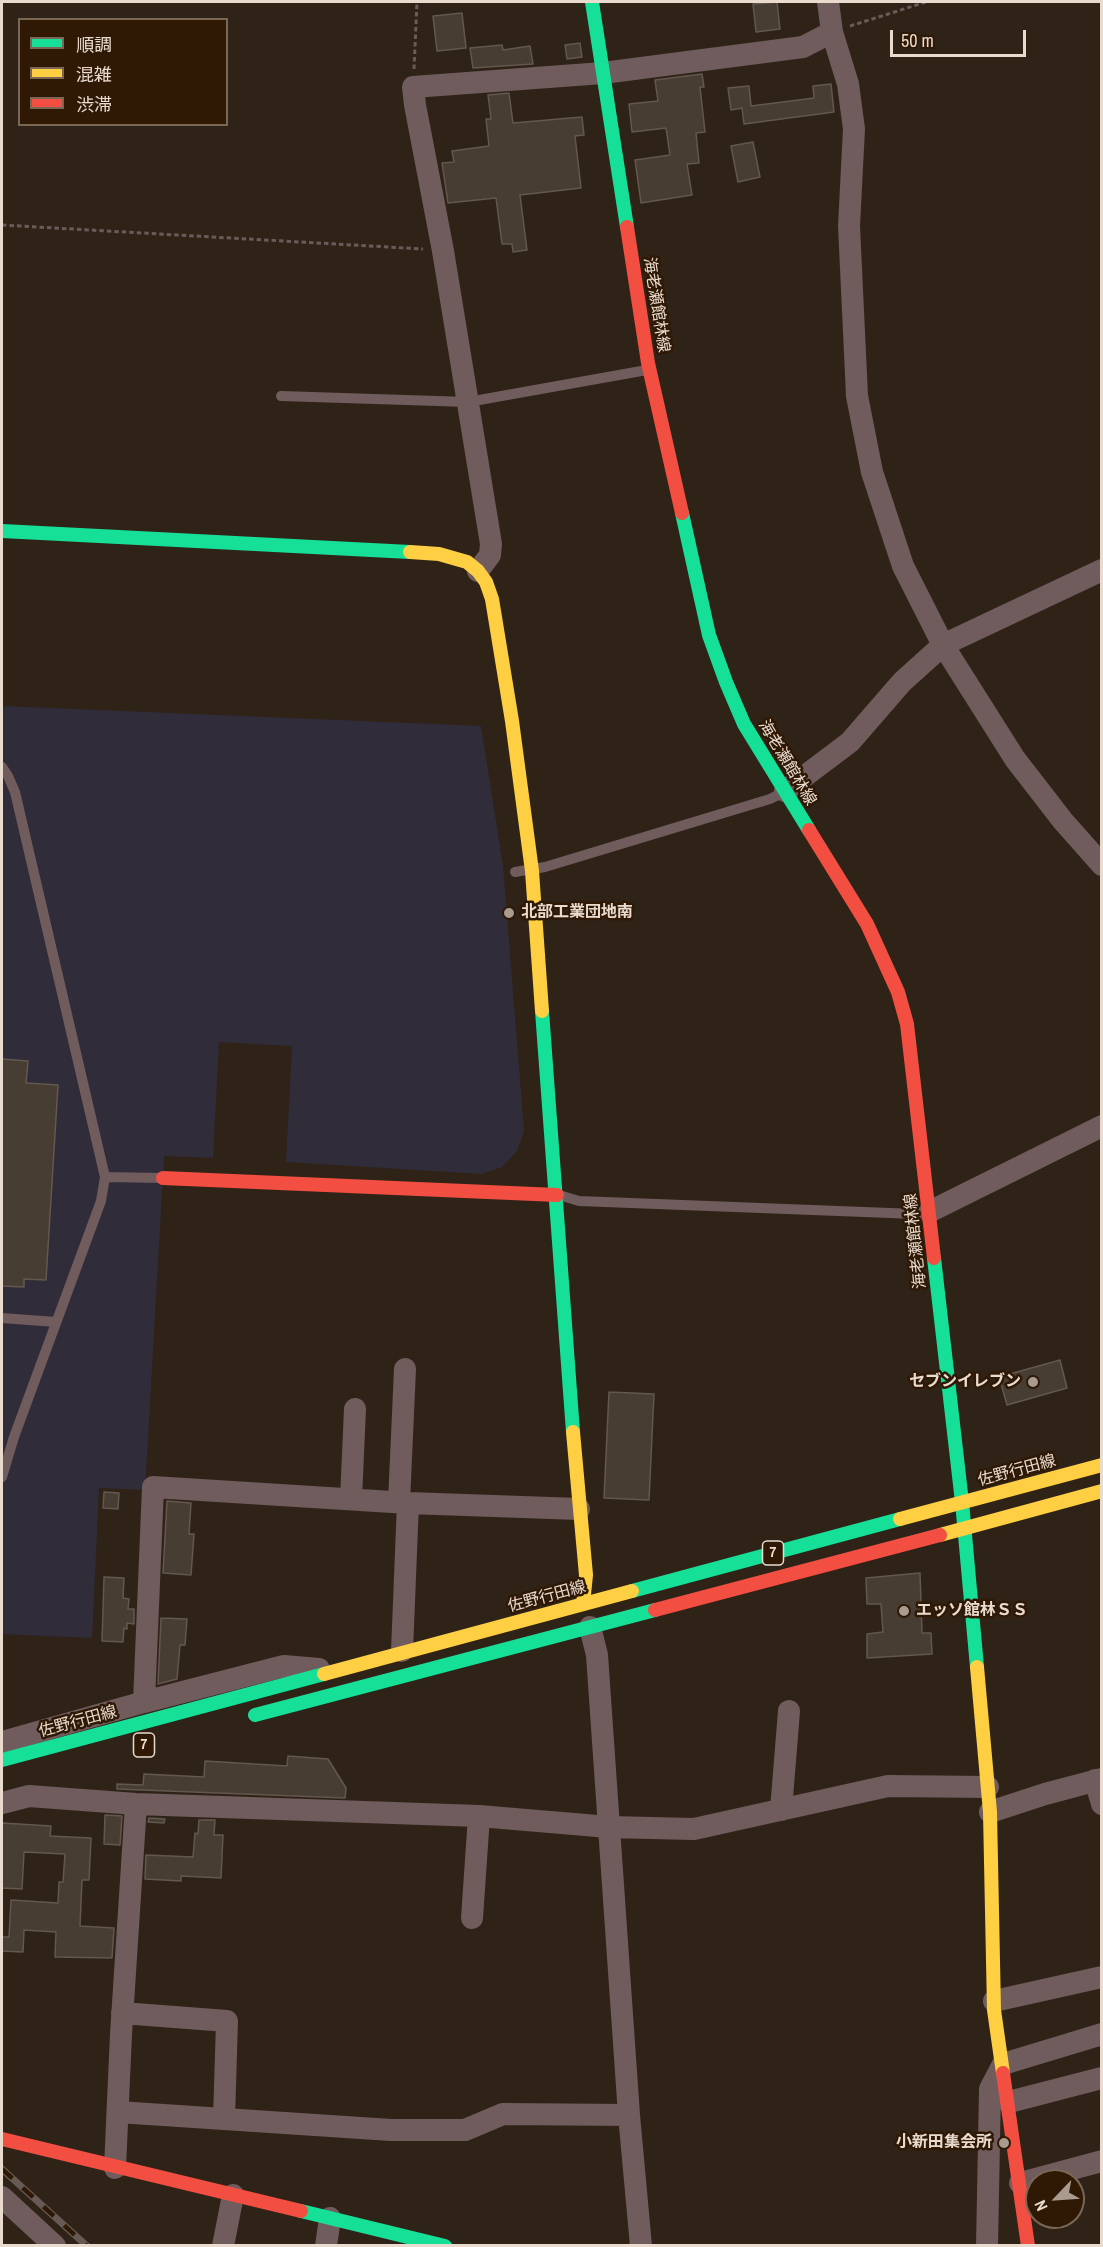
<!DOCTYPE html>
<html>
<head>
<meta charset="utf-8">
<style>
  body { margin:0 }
  #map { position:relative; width:1103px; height:2247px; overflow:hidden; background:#2f2318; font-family:"Archivo Narrow","Noto Sans JP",sans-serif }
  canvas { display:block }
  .frame { position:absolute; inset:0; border:3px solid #eadbcf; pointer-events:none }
  .legend { position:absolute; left:18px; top:18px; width:210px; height:108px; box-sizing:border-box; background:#2f1905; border:2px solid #7a6756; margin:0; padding:8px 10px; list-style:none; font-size:18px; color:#eadbcf }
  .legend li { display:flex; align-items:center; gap:12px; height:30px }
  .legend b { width:30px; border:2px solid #7a6756 }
  .north { position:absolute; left:1025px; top:2169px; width:60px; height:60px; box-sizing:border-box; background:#2f1905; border:2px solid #7a6756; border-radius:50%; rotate:245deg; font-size:16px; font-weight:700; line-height:24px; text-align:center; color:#eadbcf }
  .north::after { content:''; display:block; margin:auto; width:21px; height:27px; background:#a99b8f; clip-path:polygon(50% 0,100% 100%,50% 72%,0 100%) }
  .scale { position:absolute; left:890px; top:30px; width:136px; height:27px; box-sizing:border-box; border:3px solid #eadbcf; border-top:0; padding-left:8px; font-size:18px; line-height:21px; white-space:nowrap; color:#eadbcf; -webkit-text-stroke:4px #2f1905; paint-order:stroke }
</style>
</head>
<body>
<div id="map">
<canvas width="1103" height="2247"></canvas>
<div class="frame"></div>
<ul class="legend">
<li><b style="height:8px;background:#16e098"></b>順調</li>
<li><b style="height:8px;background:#ffcf43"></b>混雑</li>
<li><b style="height:8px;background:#f24e42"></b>渋滞</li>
</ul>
<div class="north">N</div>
<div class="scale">50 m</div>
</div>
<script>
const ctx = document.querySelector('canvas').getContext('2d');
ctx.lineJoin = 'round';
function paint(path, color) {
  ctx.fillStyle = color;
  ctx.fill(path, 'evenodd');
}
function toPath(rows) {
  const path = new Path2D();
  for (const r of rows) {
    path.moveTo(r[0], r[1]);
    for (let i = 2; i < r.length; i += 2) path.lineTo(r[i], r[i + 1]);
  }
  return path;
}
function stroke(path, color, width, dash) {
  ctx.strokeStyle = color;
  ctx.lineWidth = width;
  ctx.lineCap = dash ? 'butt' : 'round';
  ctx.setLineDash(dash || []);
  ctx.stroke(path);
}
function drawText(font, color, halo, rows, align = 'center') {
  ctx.font = font + ' "Archivo Narrow","Noto Sans JP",sans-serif';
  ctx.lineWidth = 5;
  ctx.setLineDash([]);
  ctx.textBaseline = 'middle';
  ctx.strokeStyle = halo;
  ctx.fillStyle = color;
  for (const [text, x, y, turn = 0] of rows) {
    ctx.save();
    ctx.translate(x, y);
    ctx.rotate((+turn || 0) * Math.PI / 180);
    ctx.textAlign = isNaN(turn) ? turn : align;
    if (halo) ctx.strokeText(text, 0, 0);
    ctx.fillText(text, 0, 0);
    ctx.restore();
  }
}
paint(toPath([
  [2,706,481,726,503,866,524,1131,517,1151,502,1167,482,1174,286,1162,292,1046,219,1042,213,1158,164,1156,145,1490,99,1488,92,1638,2,1634]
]), '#302c39');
const building = toPath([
  [777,2,780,29,756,32,753,4,777,2],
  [462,13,466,48,437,51,433,16,462,13],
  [580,43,582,57,567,59,565,45,580,43],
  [502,45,503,50,530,46,533,64,473,68,470,48,502,45],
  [702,74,704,87,700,87,705,132,696,133,699,163,687,164,692,195,641,203,635,160,670,155,666,128,632,132,629,104,658,101,655,80,702,74],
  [831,84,834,112,744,124,742,108,731,110,728,88,749,86,751,106,814,98,813,86,831,84],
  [509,93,513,123,582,117,584,135,575,136,581,188,520,195,527,250,513,252,512,244,502,244,496,198,448,203,442,163,454,162,452,151,489,146,486,119,491,119,488,95,509,93],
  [753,142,760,177,738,182,731,146,753,142],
  [2,1059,28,1061,26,1083,58,1085,46,1280,24,1279,24,1287,2,1286,2,1059],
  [1060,1360,1067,1388,1007,1405,999,1377,1060,1360],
  [609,1392,654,1394,649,1500,604,1498,609,1392],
  [104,1492,119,1493,118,1509,103,1508,104,1492],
  [167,1501,191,1503,189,1534,194,1534,191,1575,163,1573,167,1501],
  [920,1573,922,1633,931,1633,932,1654,867,1658,867,1634,883,1632,881,1604,867,1604,866,1578,920,1573],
  [104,1577,124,1578,123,1598,129,1599,128,1609,134,1609,134,1624,127,1623,127,1629,124,1628,123,1642,102,1641,104,1577],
  [161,1618,187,1619,185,1645,180,1645,177,1679,158,1684,161,1618],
  [288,1756,328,1759,346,1788,345,1798,117,1789,117,1784,143,1785,144,1774,204,1777,205,1761,287,1766,288,1756],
  [105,1815,122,1816,120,1845,104,1844,105,1815],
  [149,1818,165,1819,164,1823,148,1822,149,1818],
  [199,1820,215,1820,214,1835,223,1835,221,1878,181,1876,181,1881,145,1879,146,1855,193,1857,195,1833,198,1834,199,1820],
  [2,1823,51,1826,50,1836,91,1838,89,1880,82,1880,80,1926,114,1928,112,1958,55,1957,56,1932,24,1930,23,1952,2,1951,2,1937,9,1937,11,1900,58,1903,59,1882,63,1882,65,1854,24,1852,22,1889,2,1888,2,1823]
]);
paint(building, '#473d33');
stroke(building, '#63584e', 1.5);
stroke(toPath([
  [850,26,926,2],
  [414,69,417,2],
  [2,225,423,249]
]), '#6a5b59', 3, [4.5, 3]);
stroke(toPath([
  [281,396,468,402,647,370],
  [2,767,8,776,15,792,105,1177,101,1201,14,1437,2,1477],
  [515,872,545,867,770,799,782,793],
  [105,1177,162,1178],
  [559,1195,579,1201,916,1214,926,1213],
  [2,1318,56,1322]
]), '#705b5d', 10);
stroke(toPath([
  [828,2,832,32,848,84,854,129,849,226,857,396,872,472,903,566,943,645,1015,759,1063,821,1102,865],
  [478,571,490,555,491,544,443,251,415,105,413,87,603,73,803,47,832,32],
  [785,791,850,742,902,682,943,645,1102,570],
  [929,1212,1102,1126],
  [351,1499,355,1409],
  [399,1502,405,1369],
  [590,1627,597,1655,629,2115,641,2246],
  [402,1651,408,1503],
  [144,1702,153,1487,408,1503,579,1509],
  [2,1742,144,1702,284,1666,319,1669],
  [1095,1780,1102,1804],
  [2,1803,29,1796,136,1804,479,1816,609,1827,694,1829,888,1786,988,1787],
  [781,1810,789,1711],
  [990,1812,1045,1794,1102,1779],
  [472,1918,479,1816],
  [994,2001,1102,1977],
  [122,2013,227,2021,224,2119],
  [1009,2102,1102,2078],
  [118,2112,391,2130,465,2130,503,2114,629,2115],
  [115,2168,121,2034,136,1804],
  [1020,2183,1102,2161],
  [2,2197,55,2246],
  [223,2246,233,2195],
  [326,2246,330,2218],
  [987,2246,990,2089,1003,2064,1102,2034]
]), '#705b5d', 22);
stroke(toPath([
  [592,2,627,227],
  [682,513,709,635,726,682,744,724,809,830],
  [2,531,410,552],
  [542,1011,573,1432],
  [934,1258,962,1502,977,1667],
  [632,1591,900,1519],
  [255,1715,655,1610],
  [2,1760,324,1674],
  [301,2211,445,2246]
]), '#16e098', 14);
stroke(toPath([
  [410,552,439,554,467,562,478,571,486,582,492,599,512,721,532,871,542,1011],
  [573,1432,586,1575,583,1604],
  [900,1519,1102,1465],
  [940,1535,1102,1491],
  [977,1667,990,1812,994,2010,1003,2073],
  [324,1674,632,1591]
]), '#ffcf43', 14);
stroke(toPath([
  [627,227,648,363,682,513],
  [809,830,867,924,898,992,907,1024,934,1258],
  [163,1178,557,1195],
  [655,1610,940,1535],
  [1003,2073,1028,2246],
  [2,2139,301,2211]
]), '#f24e42', 14);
const rail = toPath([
  [2,2169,87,2246]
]);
stroke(rail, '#675a54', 7);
stroke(rail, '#2f1905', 4.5, [14]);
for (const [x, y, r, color] of [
  [509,913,6,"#a99b8f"],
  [1033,1382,6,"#a99b8f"],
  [904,1611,6,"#a99b8f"],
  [1004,2143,6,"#a99b8f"]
]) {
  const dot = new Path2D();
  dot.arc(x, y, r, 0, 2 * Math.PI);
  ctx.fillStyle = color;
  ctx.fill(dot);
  stroke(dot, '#2f1905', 2);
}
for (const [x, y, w] of [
  [773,1553,21],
  [144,1745,21]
]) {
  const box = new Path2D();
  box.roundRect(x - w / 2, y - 12, w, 24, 4.5);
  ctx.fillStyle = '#2f1905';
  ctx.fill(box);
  stroke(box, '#eadbcf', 1.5);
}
drawText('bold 15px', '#eadbcf', null, [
  ["7",773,1553],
  ["7",144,1745]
]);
drawText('16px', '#eadbcf', '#2f1905', [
  ["海老瀬館林線",656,305,81],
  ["海老瀬館林線",787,763,59],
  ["海老瀬館林線",916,1241,-96],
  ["佐野行田線",1017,1471,-15],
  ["佐野行田線",547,1597,-15],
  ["佐野行田線",78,1722,-15]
]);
drawText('bold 16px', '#eadbcf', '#2f1905', [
  ["北部工業団地南",521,913],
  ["セブンイレブン",1021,1382,"right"],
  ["エッソ館林ＳＳ",916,1611],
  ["小新田集会所",992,2143,"right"]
], 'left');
</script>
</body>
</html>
